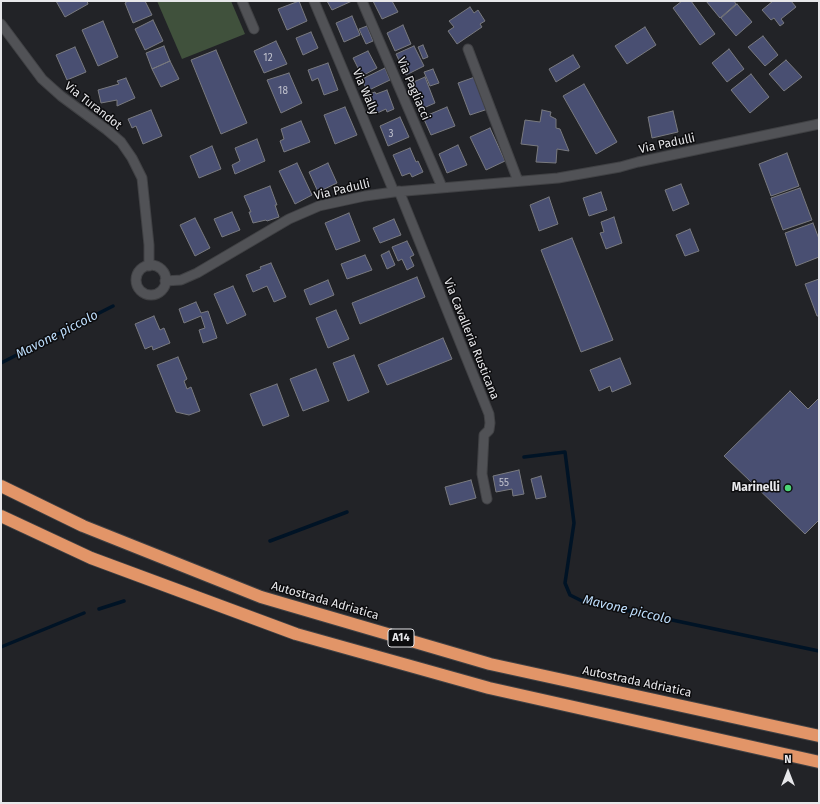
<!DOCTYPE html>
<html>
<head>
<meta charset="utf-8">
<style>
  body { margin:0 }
  #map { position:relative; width:820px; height:804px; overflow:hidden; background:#222327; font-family:"Fira Sans",sans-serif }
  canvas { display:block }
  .frame { position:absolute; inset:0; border:2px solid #e7e7ea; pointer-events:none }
  .north { position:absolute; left:768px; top:752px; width:40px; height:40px; -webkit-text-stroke:3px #0c0c0e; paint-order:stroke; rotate:0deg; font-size:11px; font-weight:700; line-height:16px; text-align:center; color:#e7e7ea }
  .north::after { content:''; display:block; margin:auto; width:14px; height:18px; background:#e7e7ea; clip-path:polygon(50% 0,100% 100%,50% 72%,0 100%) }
</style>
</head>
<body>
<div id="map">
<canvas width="820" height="804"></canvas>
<div class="frame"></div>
<div class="north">N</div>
</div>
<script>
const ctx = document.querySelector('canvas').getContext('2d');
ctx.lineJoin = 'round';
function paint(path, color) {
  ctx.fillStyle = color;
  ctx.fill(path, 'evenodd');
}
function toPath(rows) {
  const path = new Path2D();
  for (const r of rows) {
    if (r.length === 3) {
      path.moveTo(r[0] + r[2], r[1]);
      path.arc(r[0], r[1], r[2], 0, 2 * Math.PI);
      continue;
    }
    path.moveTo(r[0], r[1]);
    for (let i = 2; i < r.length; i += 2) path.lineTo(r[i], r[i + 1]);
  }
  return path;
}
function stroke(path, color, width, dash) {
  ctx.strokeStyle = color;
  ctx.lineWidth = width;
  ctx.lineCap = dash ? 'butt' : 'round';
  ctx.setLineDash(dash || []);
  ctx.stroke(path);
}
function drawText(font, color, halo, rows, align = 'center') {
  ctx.font = font + ' "Fira Sans",sans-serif';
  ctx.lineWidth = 3;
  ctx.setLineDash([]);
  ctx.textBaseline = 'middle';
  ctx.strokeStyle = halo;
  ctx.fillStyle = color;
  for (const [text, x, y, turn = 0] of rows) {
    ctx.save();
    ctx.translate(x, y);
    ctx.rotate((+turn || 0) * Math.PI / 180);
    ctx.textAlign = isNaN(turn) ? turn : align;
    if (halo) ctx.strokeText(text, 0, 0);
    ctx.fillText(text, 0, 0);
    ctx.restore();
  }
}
paint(toPath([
  [157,1,231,1,245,34,182,59]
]), '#40513c');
stroke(toPath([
  [1,363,113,306],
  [524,457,565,452,574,523,565,583,570,595,582,601,819,651],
  [270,541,347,512],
  [99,609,124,601],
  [1,647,84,613]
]), '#001325', 3.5);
const building = toPath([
  [56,1,87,1,88,4,65,17,56,1],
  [128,1,145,1,152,15,133,23,125,3,128,1],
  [299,1,307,21,287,30,278,9,299,1],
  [327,1,352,1,332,10,327,1],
  [373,1,392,1,398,12,382,19,373,1],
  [682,1,691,1,715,34,700,45,673,8,682,1],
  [706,1,734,1,736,4,720,18,706,1],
  [773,1,791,1,796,7,781,19,784,23,780,26,774,18,771,20,762,10,773,1],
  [737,4,752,22,736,36,721,18,737,4],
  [470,7,474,13,478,10,485,21,480,24,482,27,457,44,448,31,454,27,449,21,470,7],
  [352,16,360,35,344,42,336,23,352,16],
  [153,20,163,41,145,50,135,29,153,20],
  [103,21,118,57,98,66,82,30,103,21],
  [403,25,411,44,395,51,387,33,403,25],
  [367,26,373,41,366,44,359,29,367,26],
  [645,27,656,45,627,64,615,46,645,27],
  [311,32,318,48,303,55,296,38,311,32],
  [763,36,778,55,765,66,748,47,763,36],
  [276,41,287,64,264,73,254,51,276,41],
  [423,45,428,57,423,59,418,47,423,45],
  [164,46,170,61,152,69,146,53,164,46],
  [414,46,424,66,406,75,396,54,414,46],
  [75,47,86,72,67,80,56,55,75,47],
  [729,49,744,69,727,82,712,63,729,49],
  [216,50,247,123,221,134,191,60,216,50],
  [368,51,377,68,362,76,353,58,368,51],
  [573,55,580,67,556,82,549,69,573,55],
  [786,60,802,77,784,91,769,74,786,60],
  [170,61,179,79,161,87,152,69,170,61],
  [328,63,338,90,324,95,318,78,312,81,308,70,328,63],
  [385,68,390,80,367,91,362,79,385,68],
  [433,69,439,83,430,86,424,72,433,69],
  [289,73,302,103,281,113,267,80,289,73],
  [751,74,769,97,750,113,731,90,751,74],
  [425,77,435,103,419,110,409,84,425,77],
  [475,77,488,109,470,115,458,83,475,77],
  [126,78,135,98,117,106,117,100,101,103,98,90,119,84,117,81,126,78],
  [584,84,617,142,596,154,563,96,584,84],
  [387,90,394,109,387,112,386,109,375,114,367,95,375,92,376,94,387,90],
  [345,107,357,135,335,144,324,115,345,107],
  [447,107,455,126,431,135,423,117,447,107],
  [151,110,162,136,143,144,136,126,132,128,128,119,151,110],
  [542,110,551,112,550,116,556,119,556,128,560,129,569,151,557,149,556,163,536,162,538,146,521,144,525,120,540,122,542,110],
  [673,111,678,132,652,138,648,117,673,111],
  [400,117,409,137,388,146,380,126,400,117],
  [301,121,310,142,284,152,280,141,284,139,281,129,301,121],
  [490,128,505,161,486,170,470,137,490,128],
  [257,139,265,161,235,174,232,165,240,161,235,148,257,139],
  [458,145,467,165,447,173,439,154,458,145],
  [212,146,221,169,199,178,190,156,212,146],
  [410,148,416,162,418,161,423,172,412,177,410,173,402,176,393,155,410,148],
  [787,153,799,186,771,196,759,164,787,153],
  [297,163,312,195,295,204,279,171,297,163],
  [328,163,337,183,318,192,309,172,328,163],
  [681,184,689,204,673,211,665,190,681,184],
  [270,186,277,205,275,205,279,217,267,221,266,220,253,223,249,212,251,212,244,196,270,186],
  [800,188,812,220,783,230,771,198,800,188],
  [601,192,607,210,589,216,583,198,601,192],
  [549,197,558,224,539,231,530,205,549,197],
  [232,212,240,230,222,237,214,219,232,212],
  [349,213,360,241,336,250,325,223,349,213],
  [614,217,622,243,606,249,600,233,604,232,601,222,614,217],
  [195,218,210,248,195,256,180,225,195,218],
  [394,219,401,235,380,243,373,228,394,219],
  [813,223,819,239,819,257,796,266,785,233,813,223],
  [690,229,699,251,685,256,676,235,690,229],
  [572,238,613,340,581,352,541,250,572,238],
  [407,241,414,255,410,257,414,266,407,270,402,259,398,261,392,247,407,241],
  [389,251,395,265,387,269,381,255,389,251],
  [365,255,372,270,347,279,341,264,365,255],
  [271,263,286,297,274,302,267,286,253,292,246,275,261,269,260,267,271,263],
  [417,277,425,297,360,324,352,303,417,277],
  [819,279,819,316,817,316,805,284,819,279],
  [328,280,334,295,310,305,304,290,328,280],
  [233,286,246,315,227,324,214,294,233,286],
  [196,302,201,313,208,311,217,338,203,343,199,330,205,328,201,316,184,323,179,309,196,302],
  [336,310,349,339,328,348,316,318,336,310],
  [154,316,160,330,164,328,170,343,153,350,152,346,145,349,135,324,154,316],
  [443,338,452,359,387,385,378,365,443,338],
  [354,355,369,392,348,401,333,363,354,355],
  [178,357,187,379,184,381,187,389,191,387,200,411,189,415,176,412,157,365,178,357],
  [620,358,631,384,612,392,610,386,599,391,590,370,620,358],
  [316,369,329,401,303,411,290,379,316,369],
  [277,384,289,416,263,426,250,394,277,384],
  [790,391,808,409,819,398,819,520,805,534,724,456,790,391],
  [519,470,524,494,513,496,512,489,496,492,493,476,519,470],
  [541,476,546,497,536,499,531,479,541,476],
  [471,480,476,498,450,505,445,487,471,480]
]);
paint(building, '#494f72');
stroke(building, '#797a7f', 1);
const street = toPath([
  [242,1,254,29],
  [314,1,394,192],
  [362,1,442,187],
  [1,24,42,79,61,96,107,130,121,142,132,158,142,178,149,245,149,266],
  [468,49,518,181],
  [399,191,489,414,490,423,489,430,484,435,482,474,487,499],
  [151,280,15],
  [165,281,181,280,197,273,289,219,319,206,365,196,394,192,558,178,620,167,638,162,819,124]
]);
const highway = toPath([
  [1,486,83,526,261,597,490,664,819,736],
  [1,516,91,558,296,634,489,688,819,762]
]);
stroke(street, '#404144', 11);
stroke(highway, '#404144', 14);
stroke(street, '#515256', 9);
stroke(highway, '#e29568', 12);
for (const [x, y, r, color] of [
  [788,488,4,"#4cd676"]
]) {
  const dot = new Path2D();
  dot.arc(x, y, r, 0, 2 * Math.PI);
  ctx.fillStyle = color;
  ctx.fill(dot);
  stroke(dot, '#0c0c0e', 1.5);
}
drawText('10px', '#c0c1cc', null, [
  ["12",268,58],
  ["18",283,91],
  ["3",391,134],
  ["55",504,483]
]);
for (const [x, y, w] of [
  [401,638,26]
]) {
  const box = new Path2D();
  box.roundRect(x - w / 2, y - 9, w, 18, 3);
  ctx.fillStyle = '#0c0c0e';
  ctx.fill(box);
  stroke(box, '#e7e7ea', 1);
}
drawText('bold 11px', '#e7e7ea', null, [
  ["A14",401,638]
]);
drawText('12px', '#e7e7ea', '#0c0c0e', [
  ["Via Pagliacci",413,89,67],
  ["Via Wally",365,92,67],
  ["Via Turandot",93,106,38],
  ["Via Padulli",667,144,-12],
  ["Via Padulli",342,190,-13],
  ["Via Cavalleria Rusticana",471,339,68],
  ["Autostrada Adriatica",325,601,16],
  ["Autostrada Adriatica",637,682,12]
]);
drawText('bold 12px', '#e7e7ea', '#0c0c0e', [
  ["Marinelli",780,488]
], 'right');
drawText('italic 13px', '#bcdcfa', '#0c0c0e', [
  ["Mavone piccolo",57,335,-27],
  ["Mavone piccolo",627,610,13]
]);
</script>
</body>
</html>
